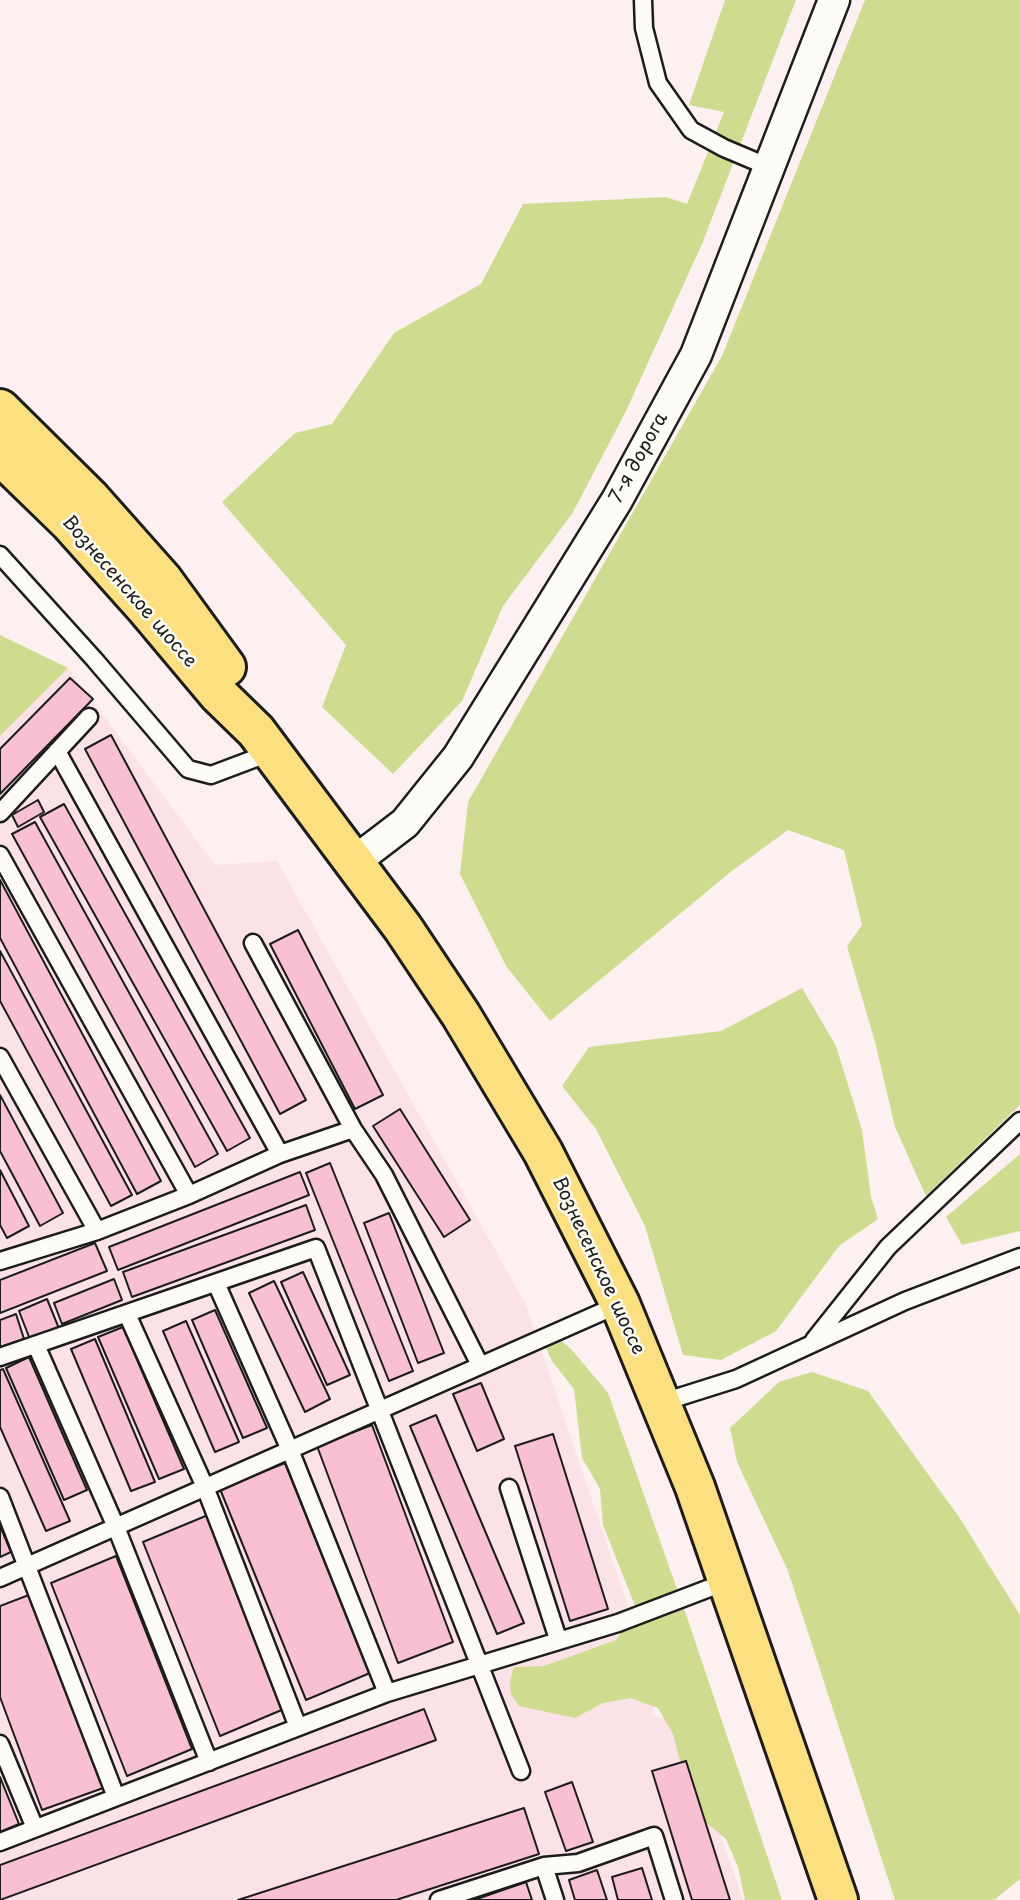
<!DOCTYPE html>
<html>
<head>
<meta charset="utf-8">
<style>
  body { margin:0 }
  canvas { display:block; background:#fcf0f0 }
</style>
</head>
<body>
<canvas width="1020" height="1900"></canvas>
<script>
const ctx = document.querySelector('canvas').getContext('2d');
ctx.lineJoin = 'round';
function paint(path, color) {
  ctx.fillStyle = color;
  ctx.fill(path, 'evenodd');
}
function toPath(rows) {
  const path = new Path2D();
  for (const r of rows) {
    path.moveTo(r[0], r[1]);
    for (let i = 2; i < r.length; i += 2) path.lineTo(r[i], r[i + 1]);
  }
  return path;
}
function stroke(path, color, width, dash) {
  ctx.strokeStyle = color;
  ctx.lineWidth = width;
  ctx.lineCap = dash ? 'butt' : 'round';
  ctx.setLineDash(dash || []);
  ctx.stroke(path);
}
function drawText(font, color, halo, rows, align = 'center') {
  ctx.font = font + ' "Playpen Sans",sans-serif';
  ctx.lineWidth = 5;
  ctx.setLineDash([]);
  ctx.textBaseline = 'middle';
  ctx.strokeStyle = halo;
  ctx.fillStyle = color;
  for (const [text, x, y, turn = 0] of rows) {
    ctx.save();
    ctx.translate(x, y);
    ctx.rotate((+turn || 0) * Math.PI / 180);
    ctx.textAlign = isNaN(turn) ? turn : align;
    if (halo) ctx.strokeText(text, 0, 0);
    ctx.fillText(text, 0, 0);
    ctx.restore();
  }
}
paint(toPath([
  [68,668,215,865,277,861,526,1305,656,1690,652,1715,683,1726,743,1900,0,1900,0,736]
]), '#fbe2e7');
paint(toPath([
  [725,0,796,0,702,244,626,411,572,514,503,606,462,701,393,774,322,707,346,645,222,502,295,433,332,424,394,333,481,284,523,204,666,197,687,204,724,112,689,105],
  [865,0,1020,0,1020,1105,926,1196,895,1127,875,1042,847,946,862,925,844,850,788,830,733,870,550,1021,506,966,460,874,468,802,722,356],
  [0,635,68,668,0,736],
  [802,988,836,1046,862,1130,871,1197,878,1219,839,1246,776,1331,721,1360,683,1355,645,1226,596,1129,562,1086,589,1047,721,1031],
  [1020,1154,1020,1231,962,1245,946,1217],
  [560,1340,571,1349,608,1393,689,1623,782,1900,745,1900,738,1867,726,1839,703,1820,689,1795,673,1734,658,1708,631,1698,603,1703,575,1718,519,1706,511,1694,510,1680,514,1667,544,1666,616,1640,624,1628,639,1616,603,1525,600,1489,582,1458,574,1389,552,1361,546,1348],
  [812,1372,868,1391,959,1517,1020,1615,1020,1879,994,1900,895,1900,788,1571,737,1462,730,1428,779,1382]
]), '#cfdc8f');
const building = toPath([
  [70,678,93,699,0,794,0,749,70,678],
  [111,735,306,1100,280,1114,85,749,111,735],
  [38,800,44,812,18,827,12,815,38,800],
  [64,804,250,1138,227,1151,40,817,64,804],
  [35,822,218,1154,195,1167,12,834,35,822],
  [0,880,161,1181,137,1194,0,938,0,880],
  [298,930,383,1095,355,1109,270,944,298,930],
  [0,951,132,1195,111,1206,0,1001,0,951],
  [0,1095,63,1213,40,1226,0,1151,0,1095],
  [400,1109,470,1220,444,1237,373,1126,400,1109],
  [330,1163,413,1371,389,1381,306,1173,330,1163],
  [0,1170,29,1226,7,1238,0,1225,0,1170],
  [300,1172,309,1195,118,1270,109,1247,300,1172],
  [306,1205,315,1230,132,1297,123,1272,306,1205],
  [389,1213,444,1353,418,1363,364,1223,389,1213],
  [95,1243,107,1271,0,1313,0,1280,95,1243],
  [303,1272,350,1375,327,1385,281,1282,303,1272],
  [114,1279,122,1300,62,1324,54,1303,114,1279],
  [274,1281,330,1399,305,1412,249,1293,274,1281],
  [47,1299,60,1331,31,1342,19,1311,47,1299],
  [215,1310,267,1428,243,1438,192,1320,215,1310],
  [16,1314,24,1339,0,1347,0,1320,16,1314],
  [186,1321,239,1442,215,1452,163,1331,186,1321],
  [123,1327,184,1469,159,1479,98,1337,123,1327],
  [95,1339,155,1482,131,1491,71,1349,95,1339],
  [29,1357,87,1490,64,1500,6,1368,29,1357],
  [3,1369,70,1521,46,1531,0,1427,0,1370,3,1369],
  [481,1383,504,1439,477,1451,453,1394,481,1383],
  [436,1415,524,1623,497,1634,410,1426,436,1415],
  [372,1425,453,1642,398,1663,317,1446,372,1425],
  [553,1434,608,1609,570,1621,515,1446,553,1434],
  [285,1463,370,1673,306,1700,220,1489,285,1463],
  [208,1515,284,1709,220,1736,143,1542,208,1515],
  [0,1526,11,1552,0,1557,0,1526],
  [116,1556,192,1749,127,1776,51,1583,116,1556],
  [34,1593,106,1787,42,1810,0,1697,0,1606,34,1593],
  [424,1709,436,1740,0,1900,0,1865,424,1709],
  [686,1761,730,1900,692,1900,652,1771,686,1761],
  [0,1777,19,1824,0,1832,0,1777],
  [572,1782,593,1842,566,1851,545,1792,572,1782],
  [524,1808,539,1854,396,1900,238,1900,524,1808],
  [642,1868,652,1900,618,1900,612,1877,642,1868],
  [597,1870,607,1900,575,1900,569,1880,597,1870],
  [526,1882,532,1900,474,1900,526,1882]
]);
paint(building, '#f9c0d2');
stroke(building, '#1c1c1c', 2);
const lane = toPath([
  [643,0,644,28,658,83,691,130,724,148,769,167],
  [0,555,94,659,188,769,211,775,272,752],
  [57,751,280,1154],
  [0,813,89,717],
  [0,855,189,1195],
  [253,943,353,1129,384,1175,480,1365],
  [0,1057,97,1231],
  [0,1261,97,1231,189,1195,280,1154,353,1129],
  [216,1283,290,1450,387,1693],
  [127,1314,205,1487,298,1727],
  [814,1340,888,1247,1020,1121],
  [36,1345,116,1527,209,1762],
  [0,1357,316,1248,521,1771],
  [660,1403,736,1379,905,1301,1020,1257],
  [509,1488,558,1639],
  [0,1497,116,1797],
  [0,1578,620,1304],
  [0,1744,35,1828],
  [0,1842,387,1693,618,1623,728,1581],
  [544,1866,555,1900],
  [439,1900,544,1866,578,1863,654,1836,674,1900]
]);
const street = toPath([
  [354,862,405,823,458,757,617,500,696,355,834,0]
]);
const primary = toPath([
  [0,409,91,499,162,579,226,667],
  [0,455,70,523,146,608,219,695,256,731,403,928,461,1015,543,1152,620,1304,695,1487,838,1900]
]);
stroke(lane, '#1c1c1c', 21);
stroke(street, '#1c1c1c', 35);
stroke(primary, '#1c1c1c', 44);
stroke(lane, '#fdfcf7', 16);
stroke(street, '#fdfcf7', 30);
stroke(primary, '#fce080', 38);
drawText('19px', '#1c1c1c', '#fdfcf7', [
  ["7-я дорога",639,458,-61],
  ["Вознесенское шоссе",129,592,49],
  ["Вознесенское шоссе",598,1266,65]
]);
</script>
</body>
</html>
